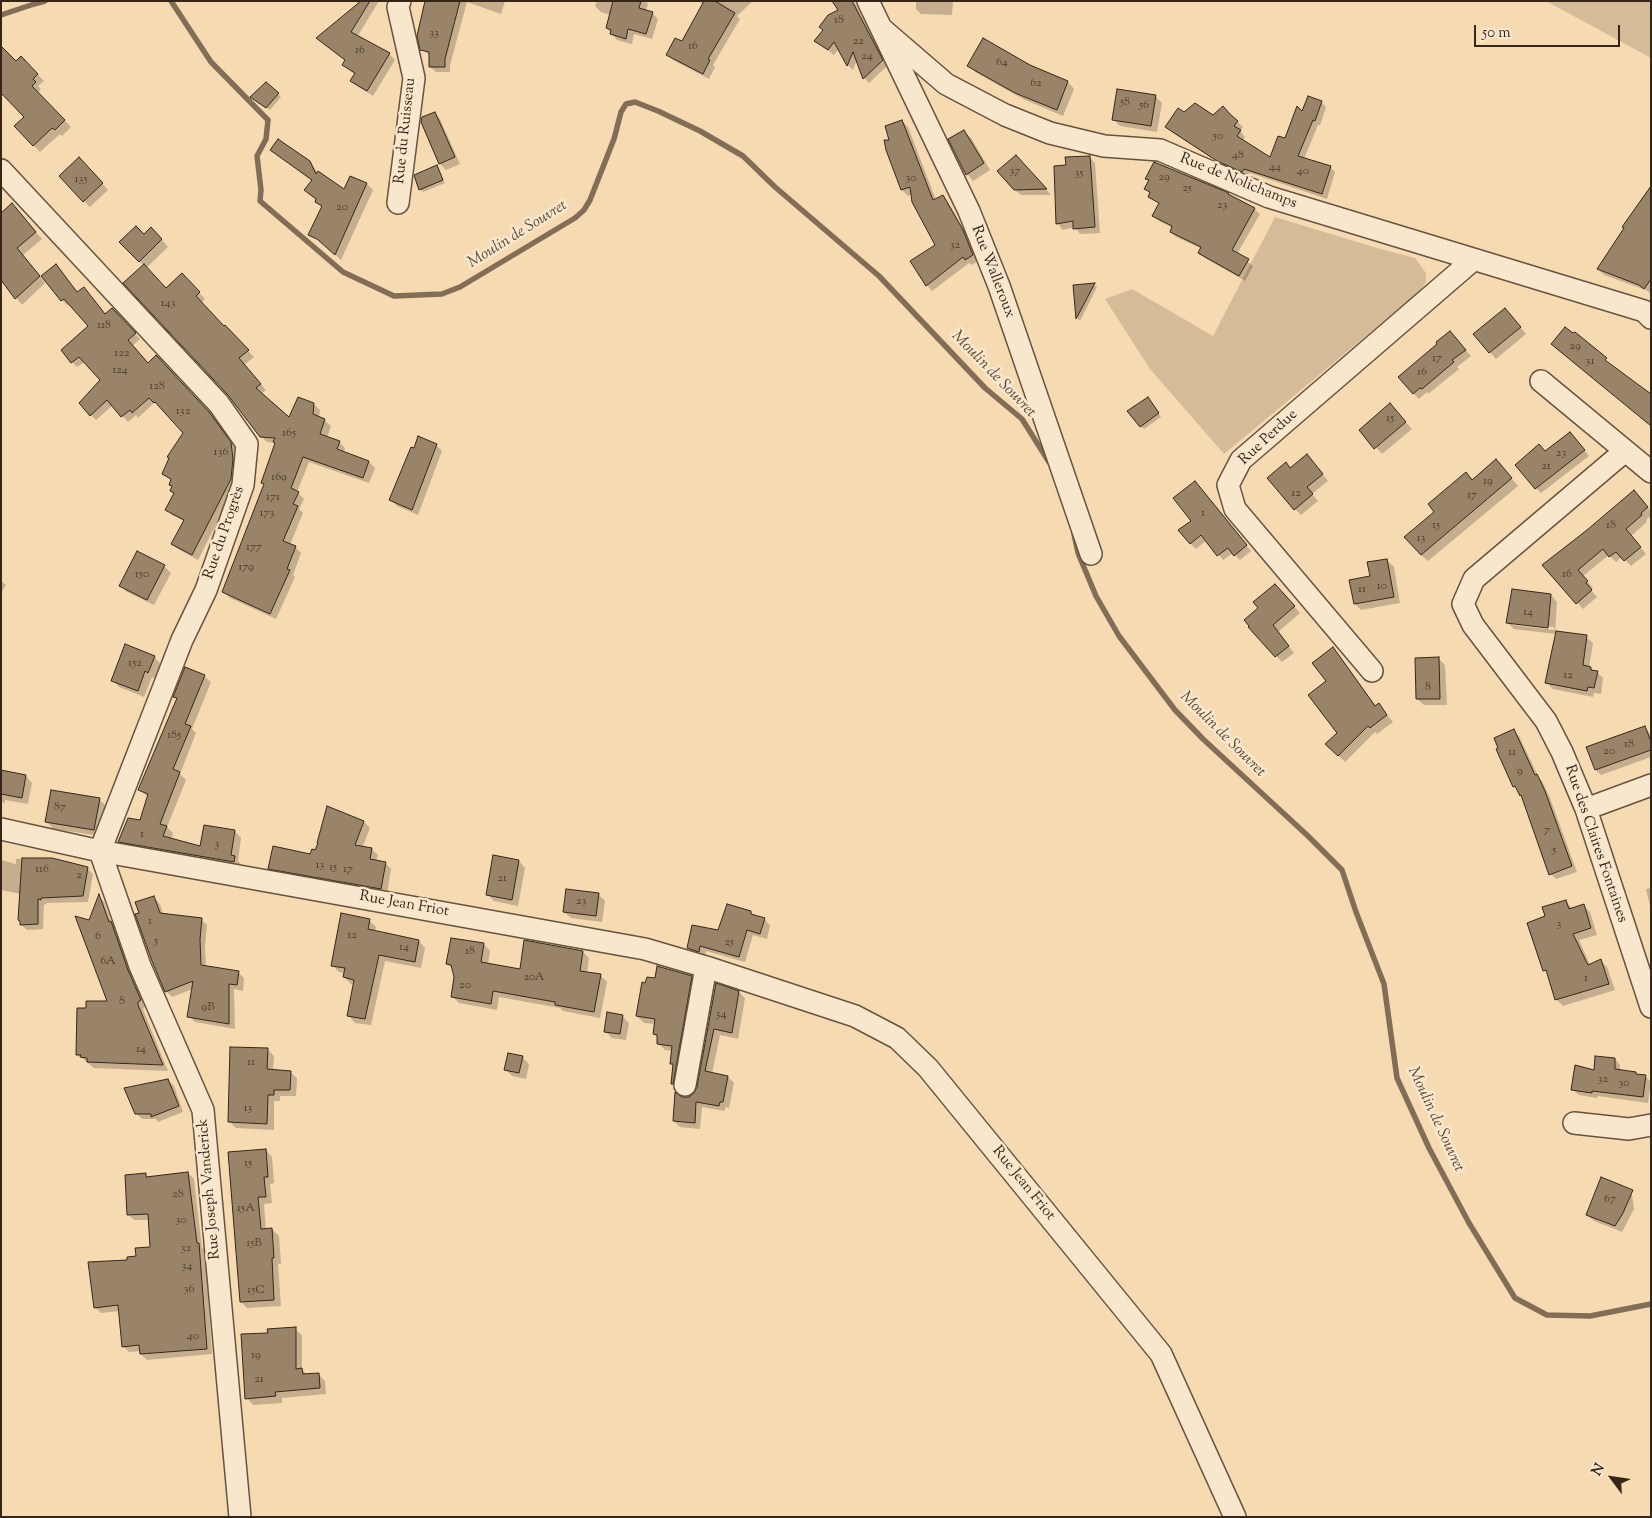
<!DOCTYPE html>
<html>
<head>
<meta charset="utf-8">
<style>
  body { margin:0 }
  #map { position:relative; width:1652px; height:1518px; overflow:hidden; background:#f6dab2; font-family:"Sorts Mill Goudy",serif }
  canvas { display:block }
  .frame { position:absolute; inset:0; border:2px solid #36261a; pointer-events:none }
  .north { position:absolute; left:1587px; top:1453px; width:50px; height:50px; -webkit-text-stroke:4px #f9e7cd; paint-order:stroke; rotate:301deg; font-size:14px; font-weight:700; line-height:20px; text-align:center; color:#36261a }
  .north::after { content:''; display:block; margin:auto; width:18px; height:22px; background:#36261a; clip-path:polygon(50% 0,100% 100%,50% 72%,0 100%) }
  .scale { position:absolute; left:1474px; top:25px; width:146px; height:22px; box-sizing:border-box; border:2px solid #36261a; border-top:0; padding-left:6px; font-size:15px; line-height:18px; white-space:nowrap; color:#36261a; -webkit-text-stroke:4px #f9e7cd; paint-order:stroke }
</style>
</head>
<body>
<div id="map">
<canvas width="1652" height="1518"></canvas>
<div class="frame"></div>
<div class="north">N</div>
<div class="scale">50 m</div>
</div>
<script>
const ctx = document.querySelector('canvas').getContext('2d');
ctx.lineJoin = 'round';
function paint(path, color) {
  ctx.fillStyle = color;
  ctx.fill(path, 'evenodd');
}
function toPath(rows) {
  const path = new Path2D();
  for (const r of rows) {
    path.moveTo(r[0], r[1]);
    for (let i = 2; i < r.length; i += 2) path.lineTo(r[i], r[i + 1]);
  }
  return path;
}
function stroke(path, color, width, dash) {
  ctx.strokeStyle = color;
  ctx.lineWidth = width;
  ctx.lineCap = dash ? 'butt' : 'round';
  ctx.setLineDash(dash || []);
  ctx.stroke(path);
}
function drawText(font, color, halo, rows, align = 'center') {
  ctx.font = font + ' "Sorts Mill Goudy",serif';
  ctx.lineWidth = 5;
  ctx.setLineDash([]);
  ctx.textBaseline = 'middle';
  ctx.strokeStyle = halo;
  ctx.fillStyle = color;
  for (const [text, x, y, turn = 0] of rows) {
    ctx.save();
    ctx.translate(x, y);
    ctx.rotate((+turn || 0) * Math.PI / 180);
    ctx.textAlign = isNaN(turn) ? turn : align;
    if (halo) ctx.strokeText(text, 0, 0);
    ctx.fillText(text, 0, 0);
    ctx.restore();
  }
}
paint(toPath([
  [1546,1,1651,1,1651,58],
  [1275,217,1377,248,1415,258,1426,273,1426,282,1420,291,1224,454,1150,369,1105,299,1132,289,1213,336]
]), '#d5bb98');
paint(toPath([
  [355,1,379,1,357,37,389,54,395,60,373,96,357,86,351,81,355,75,344,65,346,61,318,38,359,4],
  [426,1,505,1,501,14,467,2,450,65,450,72,436,72,430,67,430,56,422,49],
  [597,1,645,1,648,4,646,11,652,13,658,19,652,39,634,34,632,44,617,40,607,28,610,15,601,12,595,6],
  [699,1,753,1,737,16,740,19,713,65,715,67,709,79,673,60,668,55,683,43,703,5],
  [833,1,854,1,887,66,869,83,864,78,857,60,853,70,848,65,839,48,834,55,816,41,840,10],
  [916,1,953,1,952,15,921,14,916,9],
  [21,58,44,81,38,86,41,89,38,93,71,127,62,136,60,134,40,152,16,127,26,117,16,63],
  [968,65,1030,67,1068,82,1074,89,1063,116,1023,99,975,72],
  [266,83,281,97,270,110,252,97],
  [1155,96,1162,103,1157,132,1120,126,1113,119],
  [1321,102,1326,107,1320,125,1318,125,1304,159,1330,167,1335,172,1327,199,1250,173,1248,176,1224,166,1172,132,1167,127,1184,113,1213,117,1232,117,1243,127,1240,131,1245,137,1242,141,1271,159,1303,114],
  [434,113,440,119,460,164,446,170,440,164,422,122],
  [902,121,908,127,936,200,943,196,948,202,969,238,978,261,972,265,969,263,932,291,927,285,937,245,912,194,908,196,902,190,887,150],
  [964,132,971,138,990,170,973,181,967,174],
  [272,150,310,162,318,173,344,191,350,178,367,184,373,190,341,260,315,236,315,239,318,242,310,235,322,208,317,202,317,200,306,190,312,181],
  [1089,157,1095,163,1100,233,1080,234,1075,227,1063,230,1058,224,1055,167,1067,166],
  [1022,162,1051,195,1021,195,1014,189],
  [85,165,108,190,90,207,84,201],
  [436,167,445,183,423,192,420,189],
  [1146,179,1254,209,1260,214,1237,254,1253,266,1245,281,1205,258,1200,253,1202,249,1176,237,1171,232,1173,228,1159,221,1154,215,1160,204,1150,197,1151,194,1146,189,1150,182],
  [1651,186,1651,294,1646,290,1604,275,1598,269],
  [19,212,42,239,23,255,45,283,22,305,1,278],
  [158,235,168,247,146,268,166,289,182,275,205,299,201,303,254,357,244,365,266,390,261,394,289,419,314,404,320,410,319,418,324,420,331,426,327,438,339,442,345,448,344,453,369,462,375,468,369,483,309,462,297,492,304,499,299,509,303,513,290,545,295,547,301,553,293,575,295,577,276,619,230,598,224,592,265,485,262,482,277,443,267,442,261,436,144,266,121,242,144,236],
  [61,271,78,293,89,294,106,315,118,315,140,339,132,346,148,364,162,362,215,419,236,449,238,465,236,485,198,560,178,549,172,544,184,521,172,515,167,509,175,494,171,491,173,487,170,484,172,481,163,474,185,433,155,402,138,418,136,415,128,422,113,405,96,420,91,415,102,380,85,362,77,367,72,362,89,326,70,304,67,305,62,300],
  [1094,285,1097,287,1080,321,1078,319,1074,286],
  [1511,316,1526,334,1496,359,1475,335],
  [1456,339,1471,356,1457,367,1459,369,1428,394,1427,392,1419,399,1413,393],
  [1151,401,1161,417,1144,429,1141,426],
  [1397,412,1412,429,1382,454,1361,430],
  [1575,438,1589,456,1541,493,1536,488,1545,452],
  [436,445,442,451,418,515,397,506,391,500],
  [1313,462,1328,481,1312,494,1318,501,1301,515,1295,509,1291,469],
  [1502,467,1518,486,1428,561,1421,555,1436,512,1466,473,1473,480],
  [1200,488,1251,551,1240,560,1233,553,1223,560,1207,540,1196,549,1190,543,1193,521],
  [1640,498,1651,511,1651,516,1646,520,1647,522,1631,536,1646,554,1631,566,1622,557,1616,562,1609,555,1583,576,1593,588,1591,590,1597,597,1583,609,1544,565],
  [1387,560,1394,567,1400,603,1361,610,1355,604,1372,577],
  [164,566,171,573,154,605,127,592,121,586],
  [1,581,6,585,1,593],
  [1282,592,1300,613,1278,632,1294,653,1282,662,1250,627],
  [1551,595,1557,602,1555,632,1586,637,1593,643,1589,668,1597,672,1603,678,1601,694,1594,693,1593,697,1553,689,1547,683,1556,634,1514,629,1508,623],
  [1513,623,1554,627,1554,630,1513,625],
  [1333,649,1340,656,1376,706,1378,704,1393,722,1377,734,1375,732,1345,762,1327,744,1338,733,1327,681],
  [154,657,161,664,155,678,152,677,144,697,119,687,113,680],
  [1438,658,1445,665,1447,705,1424,705,1417,699],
  [204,676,211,682,192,729,196,733,180,774,186,780,167,827,173,833,171,839,201,848,205,826,235,831,241,838,238,861,241,864,240,868,126,848,120,841,141,822,148,797,140,790,178,699,175,697],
  [1645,727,1651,735,1651,757,1601,775,1596,770],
  [1514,731,1519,736,1538,776,1542,781,1550,798,1577,872,1556,879,1551,874,1523,797,1514,786],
  [1,772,26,776,32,783,28,804,5,800,5,803,1,802],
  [99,799,106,806,101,836,53,829,47,822],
  [328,808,364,822,370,828,362,848,371,849,378,855,376,862,385,863,391,869,387,894,276,874,269,868,311,856,320,843],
  [16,859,51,860,87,868,93,874,88,902,47,903,46,905,44,904,43,929,27,930,21,925,21,894,1,890,1,860,16,864],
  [519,861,525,868,518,906,494,901,488,895],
  [1651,888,1651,910,1646,889],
  [598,894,605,901,602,922,571,918,564,912],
  [99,897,104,902,112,924,117,929,147,1006,143,1008,144,1012,168,1071,94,1068,78,1055,88,1009,109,1003,90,921],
  [154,898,160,904,163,914,201,919,207,925,205,946,206,967,238,972,244,978,243,991,234,989,235,1029,195,1022,189,1016,193,989,172,997,166,991,140,913],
  [1566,902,1572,908,1584,906,1590,912,1597,935,1579,940,1590,965,1601,961,1607,967,1615,990,1563,1006,1556,999,1549,975,1545,970,1547,917],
  [751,912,754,916,764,919,770,925,767,939,753,935,745,962,706,951,705,957,695,954,689,948],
  [369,920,376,927,375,932,419,941,425,948,421,968,385,961,371,1025,355,1023,349,1016,354,984,351,984,344,977,345,973,339,972,332,965],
  [484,944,490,951,488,964,521,971,583,952,589,958,587,973,601,976,607,982,600,1018,563,1011,560,1008,499,997,497,1010,459,1003,452,996,455,977,453,969,448,964],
  [691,977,698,984,679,1090,673,1083,674,1066,671,1063,673,1051,665,1050,658,1043,658,1038,654,1034,656,1024,644,1023,637,1016,656,980],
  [717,985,739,992,745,998,738,1039,720,1035,712,1074,728,1077,734,1083,729,1108,725,1107,725,1111,702,1107,700,1129,680,1127,674,1121,682,1098,689,1098,695,1094,699,1088],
  [622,1016,629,1023,626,1040,612,1038,605,1031],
  [267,1049,274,1056,273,1071,290,1072,297,1078,296,1096,280,1096,280,1101,274,1101,274,1130,236,1128,230,1122],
  [522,1057,529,1064,526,1079,512,1076,506,1070],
  [1615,1059,1620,1065,1620,1071,1645,1076,1651,1082,1648,1103,1598,1096,1597,1098,1579,1095,1573,1090,1595,1071],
  [168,1080,174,1086,183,1112,158,1122,156,1119,142,1119,136,1113],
  [266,1150,272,1157,274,1183,270,1184,272,1203,264,1204,266,1230,272,1229,279,1236,281,1264,278,1264,281,1306,247,1308,241,1302],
  [188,1173,194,1179,202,1248,205,1250,212,1354,147,1360,141,1354,141,1351,129,1352,123,1346,120,1311,101,1313,95,1307,129,1261,151,1248,150,1220,134,1220,128,1214,145,1175,149,1178],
  [1625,1188,1632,1195,1634,1209,1622,1232,1594,1221,1587,1215],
  [295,1329,302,1335,302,1370,308,1375,318,1374,325,1381,326,1394,282,1398,282,1403,253,1405,247,1398,269,1334]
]), '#0003');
stroke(toPath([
  [171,1,211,62,268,120,266,139,257,156,261,190,260,201,343,272,394,296,442,294,460,287,575,218,584,210,590,200,614,139,621,112,626,104,635,102,658,111,700,131,743,156,775,187,879,276,985,388,1022,419,1049,462],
  [1,15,34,4,45,1],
  [1074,534,1078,553,1096,596,1119,636,1175,710,1203,739,1308,836,1342,870,1356,912,1384,984,1397,1078,1429,1148,1469,1223,1515,1298,1547,1315,1590,1316,1651,1304]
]), '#826d56', 5.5);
const building = toPath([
  [361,1,370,1,351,32,390,53,367,91,350,81,355,73,342,65,345,60,316,38,361,1],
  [425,1,460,1,445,59,445,67,429,67,429,52,420,50,417,36,425,1],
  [613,1,641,1,639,8,653,12,646,34,628,29,626,39,610,34,611,30,606,28,613,1],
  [704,1,715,1,735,13,708,59,710,60,703,74,666,55,675,38,682,41,704,1],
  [832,1,852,1,883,60,863,79,853,52,847,66,834,42,828,50,814,41,823,30,819,27,828,15,838,10,832,1],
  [983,38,1030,65,1068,81,1057,110,1015,93,967,66,983,38],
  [1,46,16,61,21,56,38,74,33,79,36,82,32,86,65,120,55,130,52,128,33,146,14,126,24,117,1,93,1,46],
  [266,82,279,93,266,108,250,97,266,82],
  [1117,89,1156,95,1151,126,1112,120,1117,89],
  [1308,96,1322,101,1315,121,1313,120,1298,156,1331,166,1322,194,1244,169,1242,172,1217,161,1165,127,1178,108,1184,112,1195,103,1213,115,1223,106,1230,114,1238,121,1234,126,1241,130,1237,136,1270,157,1278,136,1285,138,1297,106,1302,111,1308,96],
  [435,112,455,157,439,164,421,122,422,117,435,112],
  [902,120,933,200,943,195,963,230,973,255,965,260,963,257,926,286,910,261,935,245,912,202,910,187,901,190,886,150,884,140,889,140,885,126,902,120],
  [964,130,984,163,966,175,948,139,964,130],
  [278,139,310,161,316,174,318,171,344,189,350,176,367,183,335,255,317,239,308,235,322,206,315,202,316,199,304,190,312,180,270,150,278,139],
  [1016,155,1047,189,1014,190,997,171,1016,155],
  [1090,156,1095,227,1073,229,1073,221,1056,224,1054,166,1066,165,1065,157,1090,156],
  [79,157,103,183,83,202,59,176,79,157],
  [1154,162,1229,193,1228,194,1255,208,1232,250,1249,259,1239,276,1198,253,1201,247,1170,232,1172,226,1152,216,1159,203,1148,197,1150,192,1144,189,1149,180,1145,179,1154,162],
  [437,165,443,180,419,190,414,175,437,165],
  [1651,186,1651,279,1644,289,1639,285,1597,269,1624,228,1622,227,1651,186],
  [12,203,36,232,17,248,40,276,15,299,1,280,1,213,12,203],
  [136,226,144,234,151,227,162,239,139,262,119,242,136,226],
  [56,264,77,292,84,287,105,314,112,308,136,333,128,340,148,363,156,355,209,412,231,442,233,459,231,479,192,555,171,544,184,520,165,510,174,493,170,491,172,486,169,485,171,479,162,474,169,458,167,457,183,433,155,402,154,403,149,398,132,413,130,410,121,417,107,400,90,416,79,403,100,380,79,357,71,363,61,350,88,326,64,299,61,301,41,276,56,264],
  [144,264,166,288,182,273,200,292,196,296,224,326,225,325,249,350,239,358,261,384,256,388,289,417,298,397,314,403,313,414,325,419,320,434,340,441,337,449,369,461,363,478,303,457,291,488,299,492,293,504,298,506,283,541,296,546,287,569,290,570,270,614,222,592,264,484,261,483,275,443,273,442,275,438,260,437,228,395,123,283,144,264],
  [1095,283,1076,319,1073,285,1095,283],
  [1505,308,1521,327,1489,353,1473,334,1505,308],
  [1565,327,1573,333,1575,332,1607,358,1605,360,1651,394,1651,426,1551,344,1565,327],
  [1450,331,1466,350,1452,360,1454,362,1422,389,1420,388,1413,394,1398,377,1437,344,1436,342,1450,331],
  [1148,397,1159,413,1140,427,1127,411,1148,397],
  [1390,403,1406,422,1374,449,1359,430,1390,403],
  [1570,432,1585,450,1535,489,1515,465,1539,444,1545,451,1570,432],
  [418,436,437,444,412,510,389,500,411,447,414,448,418,436],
  [1307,454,1323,474,1307,487,1313,494,1294,510,1267,478,1286,462,1290,468,1307,454],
  [1496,459,1512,478,1421,555,1404,537,1434,512,1428,504,1466,472,1472,480,1496,459],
  [1195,481,1247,545,1234,556,1228,548,1217,556,1201,535,1190,544,1178,530,1191,521,1173,498,1195,481],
  [1634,490,1648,507,1641,513,1642,515,1626,529,1641,547,1624,561,1616,552,1609,557,1603,549,1578,570,1588,581,1586,583,1592,590,1576,604,1542,565,1587,530,1634,490],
  [137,551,165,565,147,600,119,586,137,551],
  [1387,559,1394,597,1354,604,1349,580,1370,576,1367,562,1387,559],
  [1275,584,1295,606,1273,625,1289,646,1275,657,1248,627,1249,626,1244,620,1258,608,1253,602,1275,584],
  [1512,589,1551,594,1548,628,1506,623,1512,589],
  [1556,631,1587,635,1583,665,1591,667,1591,670,1598,671,1594,688,1588,687,1587,691,1545,683,1556,631],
  [125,644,155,656,148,673,145,671,138,691,111,681,125,644],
  [1333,647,1375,706,1379,703,1387,715,1370,728,1368,726,1338,756,1325,744,1337,733,1308,695,1326,681,1312,663,1333,647],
  [1439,657,1440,699,1416,699,1415,658,1439,657],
  [185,667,205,675,185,724,191,726,173,769,180,772,160,824,167,826,163,836,200,846,204,825,235,830,231,855,235,856,234,862,118,842,128,818,140,820,148,794,138,790,177,698,173,697,185,667],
  [1645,726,1651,742,1651,750,1595,770,1586,747,1645,726],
  [1514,729,1535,775,1537,774,1545,791,1572,866,1549,875,1521,795,1520,796,1515,786,1513,787,1496,749,1498,748,1494,738,1514,729],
  [1,770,26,775,22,798,1,794,1,770],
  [51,790,100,798,94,830,45,822,51,790],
  [327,806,364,821,355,845,372,848,370,859,386,862,381,889,268,869,273,846,310,854,312,849,315,850,318,843,317,843,327,806],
  [493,855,519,860,512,900,486,895,493,855],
  [22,858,52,858,88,867,83,896,41,898,41,900,38,899,38,924,20,925,20,921,18,920,22,858],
  [566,889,599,893,596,916,563,912,566,889],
  [99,894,109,922,111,921,128,970,141,1000,138,1002,138,1005,163,1065,87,1062,87,1058,80,1057,81,1055,76,1055,77,1008,86,1008,86,1001,107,1001,75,916,89,920,99,894],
  [154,896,160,913,202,918,200,939,201,965,239,971,237,985,229,984,229,1024,187,1017,193,981,165,992,152,961,135,914,139,913,135,902,154,896],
  [1566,900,1569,909,1584,904,1591,928,1573,934,1588,965,1601,959,1609,984,1555,1000,1546,970,1543,971,1527,923,1545,916,1542,907,1566,900],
  [727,904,751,911,751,914,765,918,760,934,747,930,739,957,700,946,699,952,687,948,692,925,718,930,727,904],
  [341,913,370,919,368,929,419,940,415,962,379,955,365,1019,347,1016,354,980,343,977,345,968,331,966,341,913],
  [451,938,484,943,481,962,520,969,524,940,583,951,580,971,601,974,594,1012,555,1005,555,1002,493,991,491,1004,451,997,454,977,451,965,446,964,451,938],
  [657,966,692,976,673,1084,671,1084,673,1064,670,1064,672,1046,657,1044,657,1035,653,1034,655,1019,636,1016,642,982,645,983,647,977,655,978,657,966],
  [716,983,739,991,732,1033,714,1029,705,1071,728,1076,723,1102,720,1102,719,1106,696,1102,695,1123,673,1121,675,1092,682,1097,689,1097,694,1093,697,1087,716,983],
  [607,1012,623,1015,620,1034,604,1032,607,1012],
  [230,1047,268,1048,267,1069,291,1071,290,1090,274,1090,274,1095,268,1095,267,1124,228,1122,230,1047],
  [508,1053,523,1056,519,1073,504,1070,508,1053],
  [1595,1056,1615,1058,1615,1069,1636,1072,1636,1074,1646,1075,1643,1097,1592,1091,1592,1093,1571,1090,1575,1065,1594,1070,1595,1056],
  [168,1079,179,1106,151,1117,151,1114,135,1114,124,1088,168,1079],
  [266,1149,268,1177,264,1177,266,1197,258,1197,261,1229,272,1228,274,1258,272,1258,274,1300,240,1302,228,1152,266,1149],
  [188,1172,197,1243,199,1243,207,1349,140,1354,139,1345,122,1347,118,1305,94,1308,88,1262,127,1260,127,1257,136,1256,135,1248,150,1247,148,1214,127,1215,125,1175,146,1173,146,1177,188,1172],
  [1601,1177,1633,1190,1623,1213,1615,1226,1586,1215,1601,1177],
  [296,1327,296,1369,302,1368,303,1374,319,1373,320,1388,275,1392,276,1396,245,1399,241,1334,268,1333,267,1329,296,1327]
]);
paint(building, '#9a8469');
stroke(building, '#36261a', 1);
const street = toPath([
  [868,1,969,211,999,286,1091,554],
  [881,28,946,84,1005,115,1050,133,1104,146,1160,150,1269,197,1644,311,1651,318],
  [1,170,219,404,247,444,243,485,206,590,182,640,100,851],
  [398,203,414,78,398,7,400,1],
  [1541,381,1651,472],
  [1625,451,1474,579,1463,604,1473,625,1546,721,1562,752,1586,809,1651,1007],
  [1372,671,1235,509,1228,485,1241,460,1473,260],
  [1586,809,1651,785],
  [1,829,100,851,645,949,706,967,855,1016,897,1038,928,1068,1161,1354,1235,1517],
  [100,851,140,966,203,1110,240,1517],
  [685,1085,706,967],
  [1574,1123,1629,1129,1651,1125]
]);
stroke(street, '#665340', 24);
stroke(street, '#f9e7cd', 21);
drawText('12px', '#4f3e2e', null, [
  ["18",839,21],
  ["33",434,34],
  ["22",858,42],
  ["16",693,47],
  ["16",360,51],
  ["24",867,57],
  ["64",1002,63],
  ["62",1036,84],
  ["58",1125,103],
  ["56",1144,106],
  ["50",1218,137],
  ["48",1238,156],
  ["44",1275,168],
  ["37",1015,172],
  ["40",1303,172],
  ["35",1079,174],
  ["29",1164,178],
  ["30",911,179],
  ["135",81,180],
  ["25",1187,189],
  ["23",1222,206],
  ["20",342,208],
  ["32",955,246],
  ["143",168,304],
  ["118",104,326],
  ["29",1575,347],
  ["122",122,354],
  ["17",1437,359],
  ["31",1590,362],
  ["124",120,371],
  ["16",1422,373],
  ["128",157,387],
  ["132",183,412],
  ["15",1390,419],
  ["165",289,434],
  ["136",221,453],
  ["23",1561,454],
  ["21",1546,467],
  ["169",279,478],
  ["19",1488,482],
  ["12",1296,494],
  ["17",1472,496],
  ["171",273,498],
  ["173",267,514],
  ["1",1203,514],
  ["15",1436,526],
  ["18",1611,526],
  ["13",1421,539],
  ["177",254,548],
  ["179",246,568],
  ["150",142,575],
  ["16",1567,575],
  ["10",1382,587],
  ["11",1362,590],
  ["14",1528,613],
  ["152",135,664],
  ["12",1568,676],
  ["8",1428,688],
  ["185",174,736],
  ["18",1629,745],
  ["20",1609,752],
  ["11",1512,753],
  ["9",1520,772],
  ["87",60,808],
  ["7",1547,831],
  ["1",142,835],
  ["3",217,845],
  ["5",1554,851],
  ["13",320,866],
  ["15",333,868],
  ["116",42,870],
  ["17",348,870],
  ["2",79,876],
  ["21",502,879],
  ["23",581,902],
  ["1",150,922],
  ["3",1559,925],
  ["12",352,936],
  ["6",98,937],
  ["5",156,942],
  ["25",729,943],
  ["14",404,948],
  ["18",470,952],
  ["6A",108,962],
  ["20A",534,978],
  ["1",1586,979],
  ["20",465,986],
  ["8",122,1002],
  ["9B",208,1008],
  ["34",721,1015],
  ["14",141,1050],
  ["11",251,1063],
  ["32",1603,1080],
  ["30",1624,1084],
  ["13",248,1109],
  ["15",248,1164],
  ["28",178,1195],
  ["67",1610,1200],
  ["15A",246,1209],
  ["30",181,1221],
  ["15B",254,1244],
  ["32",186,1249],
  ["34",187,1267],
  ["36",189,1290],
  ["15C",256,1291],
  ["40",193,1337],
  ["19",256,1356],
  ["21",259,1380]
]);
drawText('15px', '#36261a', '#f9e7cd', [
  ["Rue du Ruisseau",406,131,-84],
  ["Rue de Nolichamps",1238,182,22],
  ["Rue Walleroux",992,272,69],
  ["Rue Perdue",1269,438,-43],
  ["Rue du Progrès",225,533,-71],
  ["Rue des Claires Fontaines",1595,844,71],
  ["Rue Jean Friot",404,905,10],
  ["Rue Jean Friot",1023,1184,51],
  ["Rue Joseph Vanderick",210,1189,-95]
]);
drawText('italic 16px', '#5c4a38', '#f9e7cd', [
  ["Moulin de Souvret",518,235,-32],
  ["Moulin de Souvret",993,375,46],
  ["Moulin de Souvret",1222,735,45],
  ["Moulin de Souvret",1435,1120,65]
]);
</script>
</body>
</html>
